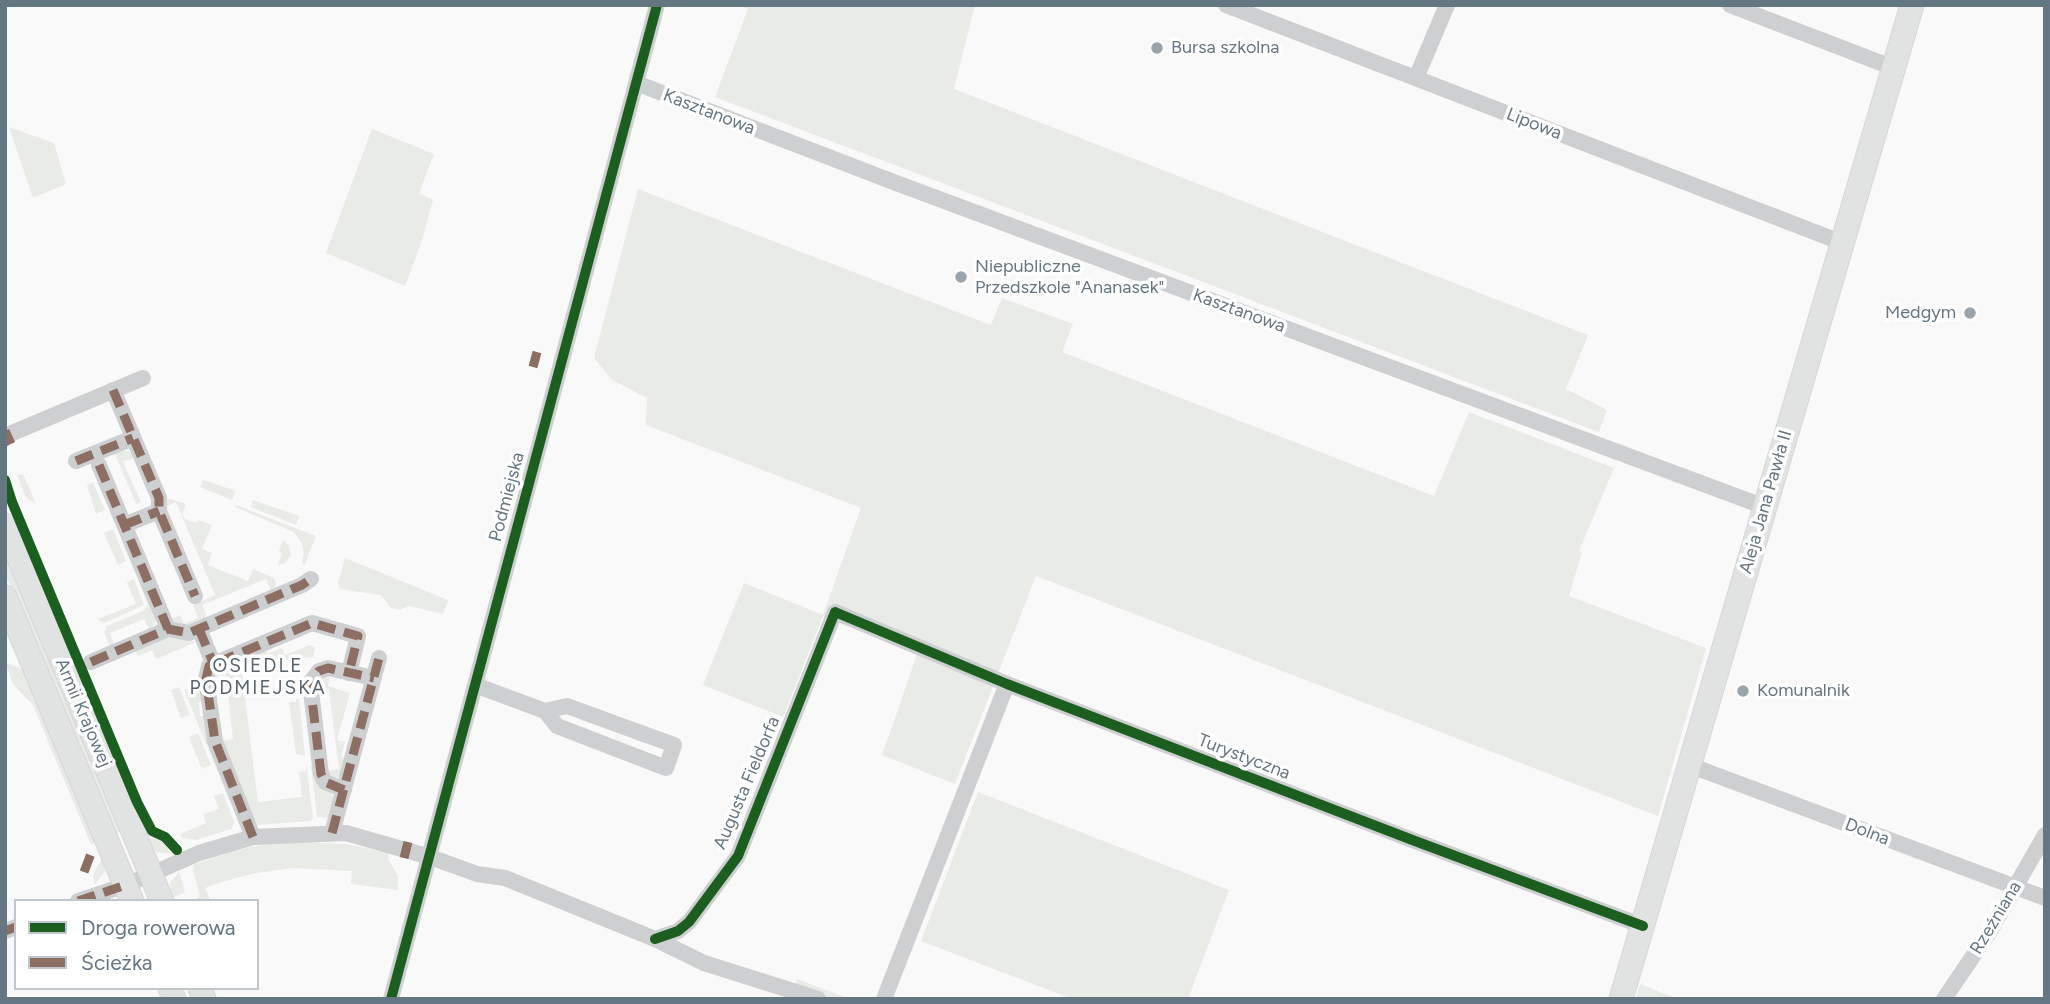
<!DOCTYPE html>
<html>
<head>
<meta charset="utf-8">
<style>
  body { margin:0 }
  #map { position:relative; width:2050px; height:1004px; overflow:hidden; background:#f9f9f9; font-family:Figtree,sans-serif }
  canvas { display:block }
  .frame { position:absolute; inset:0; border:7px solid #657683; pointer-events:none }
  .legend { position:absolute; left:14px; top:899px; width:245px; height:91px; box-sizing:border-box; background:#fff; border:2px solid #c1c8cd; margin:0; padding:9px 12px; list-style:none; font-size:21px; color:#657683 }
  .legend li { display:flex; align-items:center; gap:14px; height:35px }
  .legend b { width:35px; border:2px solid #c1c8cd }
</style>
</head>
<body>
<div id="map">
<canvas width="2050" height="1004"></canvas>
<div class="frame"></div>
<ul class="legend">
<li><b style="height:9px;background:#1b5e20"></b>Droga rowerowa</li>
<li><b style="height:9px;background:#8d6e63"></b>Ścieżka</li>
</ul>
</div>
<script>
const ctx = document.querySelector('canvas').getContext('2d');
ctx.lineJoin = 'round';
function paint(path, color) {
  ctx.fillStyle = color;
  ctx.fill(path, 'evenodd');
}
function toPath(rows) {
  const path = new Path2D();
  for (const r of rows) {
    path.moveTo(r[0], r[1]);
    for (let i = 2; i < r.length; i += 2) path.lineTo(r[i], r[i + 1]);
  }
  return path;
}
function stroke(path, color, width, dash) {
  ctx.strokeStyle = color;
  ctx.lineWidth = width;
  ctx.lineCap = dash ? 'butt' : 'round';
  ctx.setLineDash(dash || []);
  ctx.stroke(path);
}
function drawText(font, color, halo, rows, align = 'center') {
  ctx.font = font + ' Figtree,sans-serif';
  ctx.lineWidth = 7;
  ctx.setLineDash([]);
  ctx.textBaseline = 'middle';
  ctx.strokeStyle = halo;
  ctx.fillStyle = color;
  for (const [text, x, y, turn = 0] of rows) {
    ctx.save();
    ctx.translate(x, y);
    ctx.rotate((+turn || 0) * Math.PI / 180);
    ctx.textAlign = isNaN(turn) ? turn : align;
    if (halo) ctx.strokeText(text, 0, 0);
    ctx.fillText(text, 0, 0);
    ctx.restore();
  }
}
paint(toPath([
  [739,5,975,5,954,89,1588,335,1566,389,1607,410,1599,432,715,97,748,9],
  [9,127,54,143,66,184,33,198],
  [372,129,434,154,419,193,433,200,421,243,405,286,326,253],
  [638,189,991,325,1002,298,1073,324,1062,352,1434,496,1469,412,1614,468,1579,551,1582,552,1569,596,1706,648,1658,816,1036,576,955,784,882,755,918,652,823,616,783,717,703,685,744,583,823,615,861,508,646,425,647,398,612,380,594,358],
  [119,451,128,451,135,457,123,462,141,502,136,504,115,454],
  [23,474,36,504,26,498,17,475],
  [203,480,236,491,232,500,200,487],
  [93,482,105,510,96,514,87,485],
  [171,499,186,504,182,514,185,519,196,523,198,520,212,525,202,549,212,553,208,565,248,581,253,569,274,578,276,582,275,588,271,591,266,579,202,605,207,618,186,627,176,626,171,619,180,615,184,624,198,618,193,605,215,595,176,502,165,507,166,500],
  [253,500,299,516,296,525,251,507],
  [236,505,316,536,305,564,302,563,304,553,302,544,294,532,235,507],
  [113,529,126,561,118,565,104,533],
  [283,540,289,546,291,555,285,563,278,565,282,553,279,552],
  [124,541,156,618,155,623,149,630,144,619,110,633,114,645,110,647,104,632,107,626,143,611,148,605,122,542],
  [5,547,123,831,114,834,5,573],
  [345,558,448,600,443,614,409,606,400,610,390,607,381,595,340,589,338,583],
  [134,579,144,605,104,623,100,621,98,619,136,604,127,582],
  [167,637,191,640,196,642,156,659,152,650,138,656,135,650],
  [310,645,315,648,313,657,241,665,258,802,302,797,299,772,306,771,306,762,313,818,310,821,257,825,221,741,233,739,226,676,214,677,215,673,266,649,268,654,282,648,285,655],
  [5,662,22,669,30,678,98,842,92,844,90,842,33,705,13,684],
  [330,674,328,686,350,693,337,740,345,742,341,757,346,759,342,773,336,779,330,778,327,771,339,769,329,689,317,690,320,680],
  [201,683,204,701,199,702,200,716,205,716,231,804,184,690],
  [179,687,190,715,181,718,171,690],
  [296,699,299,699,305,756,296,754,289,702,296,702],
  [198,733,211,765,202,769,189,737],
  [313,765,334,797,330,818,317,817,311,766],
  [978,792,1229,890,1188,999,1072,999,921,941],
  [223,793,234,821,232,829,196,840,182,838,180,834,206,823,203,814,219,809,214,796],
  [155,837,164,841,171,854,156,852,147,838],
  [297,842,345,844,389,853,388,859,398,876,398,890,351,884,352,871,293,868,256,873,222,882,205,888,211,901,194,901,200,896,193,871,194,864,237,850,267,844],
  [103,857,105,872,95,884,93,875],
  [179,872,185,892,172,898,170,883],
  [797,979,850,999,792,999],
  [1640,984,1678,999,1636,999]
]), '#e8ebe6');
const secondary = toPath([
  [5,525,162,901],
  [5,597,132,901],
  [170,988,174,999],
  [200,988,204,999],
  [1621,999,1912,5]
]);
stroke(secondary, '#d5d6d7', 25);
stroke(toPath([
  [1226,5,1843,243],
  [1730,5,1894,68],
  [1416,78,1447,5],
  [636,83,891,181,1765,507],
  [113,390,159,498,159,511,195,596],
  [5,436,143,378],
  [76,461,133,438],
  [99,465,168,629],
  [124,525,159,511],
  [199,629,214,665],
  [91,662,168,629,189,633,302,585,311,579],
  [475,685,545,711,557,726,666,768,674,745,567,706,545,711],
  [1689,765,2045,898],
  [344,790,325,782,321,774,310,683,319,671,328,668,374,678],
  [332,833,379,658],
  [253,837,215,741,206,679,209,666,312,623,358,636,349,673],
  [78,901,126,885,199,853,253,837,346,833,430,857,477,874,505,878,655,939,704,963,818,999],
  [5,931,16,927],
  [655,939,678,931,689,922,738,856,835,612,1007,684,1415,841,1643,926],
  [391,999,657,5],
  [884,999,1007,684],
  [1944,999,1990,931,2045,835]
]), '#cecfd0', 16);
stroke(secondary, '#e1e2e2', 23);
stroke(toPath([
  [533,367,537,352],
  [113,390,159,498,159,511,195,596],
  [5,431,11,444],
  [76,461,133,438],
  [99,465,168,629],
  [124,525,159,511],
  [199,629,214,665],
  [91,662,168,629,189,633,302,585,311,579],
  [344,790,325,782,321,774,310,683,319,671,328,668,374,678],
  [332,833,379,658],
  [253,837,215,741,206,679,209,666,312,623,358,636,349,673],
  [404,858,408,842],
  [84,872,92,851],
  [78,901,126,885],
  [5,931,16,927]
]), '#8d6e63', 9, [18, 9]);
stroke(toPath([
  [5,480,12,502,137,802,152,831,165,837,177,850],
  [655,939,678,931,689,922,738,856,835,612,1007,684,1415,841,1643,926],
  [391,999,657,5]
]), '#1b5e20', 10);
for (const [x, y, r, color] of [
  [1157,48,7,"#99a4ac"],
  [961,277,7,"#99a4ac"],
  [1970,313,7,"#99a4ac"],
  [1743,691,7,"#99a4ac"]
]) {
  const dot = new Path2D();
  dot.arc(x, y, r, 0, 2 * Math.PI);
  ctx.fillStyle = color;
  ctx.fill(dot);
  stroke(dot, '#fff', 2.5);
}
drawText('18px', '#657683', '#fff', [
  ["Bursa szkolna",1171,48],
  ["Niepubliczne",975,267],
  ["Przedszkole \"Ananasek\"",975,288],
  ["Medgym",1956,313,"right"],
  ["Komunalnik",1757,691]
], 'left');
drawText('18px', '#657683', '#fff', [
  ["Kasztanowa",709,112,21],
  ["Lipowa",1534,124,21],
  ["Kasztanowa",1239,311,20],
  ["Podmiejska",507,497,-75],
  ["Aleja Jana Pawła II",1766,502,-74],
  ["Armii Krajowej",83,713,67],
  ["Turystyczna",1244,757,21],
  ["Augusta Fieldorfa",747,783,-67],
  ["Dolna",1867,832,21],
  ["Rzeźniana",1996,918,-59]
]);
ctx.letterSpacing = '2px';
drawText('19px', '#57646e', '#fff', [
  ["OSIEDLE",258,666],
  ["PODMIEJSKA",258,688]
]);
ctx.letterSpacing = '0px';
</script>
</body>
</html>
